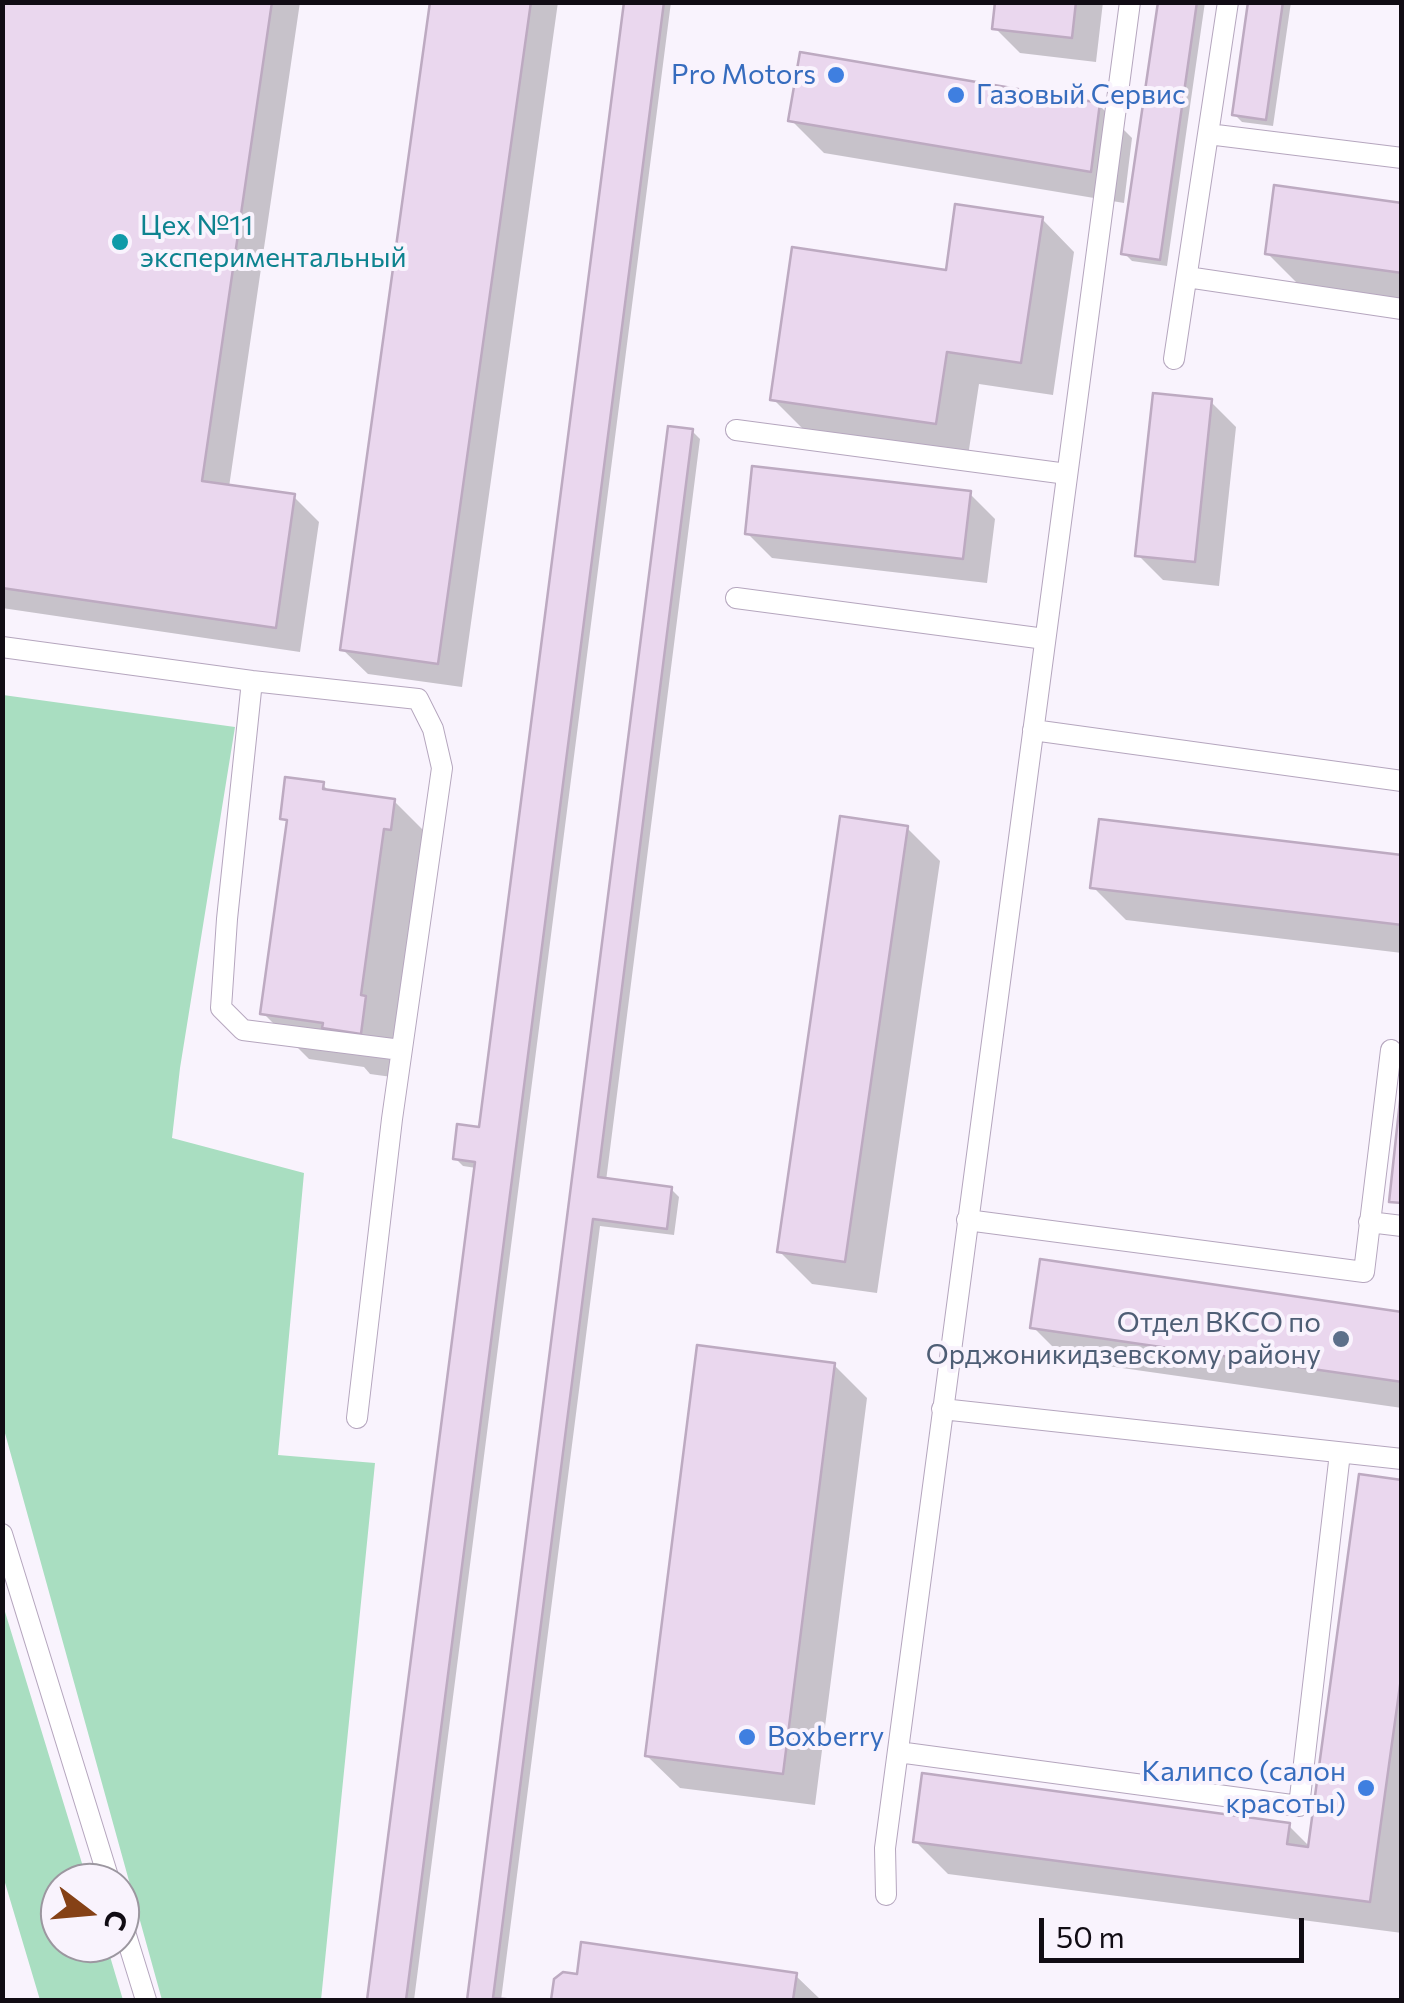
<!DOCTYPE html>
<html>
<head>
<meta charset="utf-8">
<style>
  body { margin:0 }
  #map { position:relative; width:1404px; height:2003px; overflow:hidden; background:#f9f3fd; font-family:Commissioner,sans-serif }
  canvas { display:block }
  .frame { position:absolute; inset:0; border:5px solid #110c14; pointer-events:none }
  .north { position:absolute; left:40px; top:1863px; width:100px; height:100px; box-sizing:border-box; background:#f9f3fd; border:2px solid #9c97a0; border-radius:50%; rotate:106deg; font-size:28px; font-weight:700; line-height:40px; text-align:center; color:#110c14 }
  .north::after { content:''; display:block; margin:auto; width:35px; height:45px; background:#854116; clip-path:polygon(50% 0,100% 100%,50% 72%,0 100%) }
  .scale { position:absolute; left:1039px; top:1918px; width:265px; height:45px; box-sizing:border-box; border:5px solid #110c14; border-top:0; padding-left:12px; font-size:30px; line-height:35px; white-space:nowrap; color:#110c14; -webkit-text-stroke:8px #f9f3fd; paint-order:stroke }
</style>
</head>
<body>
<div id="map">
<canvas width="1404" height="2003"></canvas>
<div class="frame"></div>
<div class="north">С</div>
<div class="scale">50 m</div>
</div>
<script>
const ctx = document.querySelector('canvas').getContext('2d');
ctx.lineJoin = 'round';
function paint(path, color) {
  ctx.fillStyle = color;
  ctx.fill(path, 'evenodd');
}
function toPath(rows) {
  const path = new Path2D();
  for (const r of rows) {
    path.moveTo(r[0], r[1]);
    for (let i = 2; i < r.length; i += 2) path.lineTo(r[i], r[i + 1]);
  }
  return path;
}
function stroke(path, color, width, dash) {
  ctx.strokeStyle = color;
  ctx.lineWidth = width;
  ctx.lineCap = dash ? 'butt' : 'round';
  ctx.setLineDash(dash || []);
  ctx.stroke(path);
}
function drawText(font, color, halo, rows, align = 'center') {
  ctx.font = font + ' Commissioner,sans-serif';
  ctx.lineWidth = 8;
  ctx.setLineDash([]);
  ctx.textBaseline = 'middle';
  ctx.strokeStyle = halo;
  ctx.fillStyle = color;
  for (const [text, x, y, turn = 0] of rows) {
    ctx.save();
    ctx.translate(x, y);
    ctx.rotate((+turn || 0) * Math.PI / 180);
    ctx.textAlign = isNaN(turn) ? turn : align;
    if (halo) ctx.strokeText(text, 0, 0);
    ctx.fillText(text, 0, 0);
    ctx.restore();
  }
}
paint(toPath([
  [3,695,235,727,180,1068,172,1138,304,1173,278,1455,375,1463,321,2000,162,2000,3,1426],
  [2,1602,88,1883,60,1883,60,1943,106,1943,123,2000,40,2000,3,1876]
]), '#a9dec1');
paint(toPath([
  [2,2,300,2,229,487,294,497,319,522,300,652,2,608],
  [433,2,558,2,462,687,368,674,342,649],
  [626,2,671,2,414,2000,370,2000,476,1168,463,1166,455,1158,481,1130],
  [998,2,1103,2,1096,62,1020,53,995,28],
  [1160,2,1205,2,1167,266,1132,261,1124,253],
  [1250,2,1291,2,1273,126,1242,122,1234,114],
  [1099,105,1132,138,1124,203,824,153,791,120],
  [1402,206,1402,300,1300,286,1267,253],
  [1042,219,1074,252,1053,395,979,384,968,456,806,432,773,399,948,272],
  [1211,402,1236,427,1219,586,1163,580,1138,555],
  [670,429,692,431,700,439,606,1181,671,1189,679,1197,674,1235,600,1226,501,2000,469,2000],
  [970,494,995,519,987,583,772,558,747,533],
  [323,785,330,792,394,801,440,847,406,1079,370,1074,364,1067,309,1059,263,1013,289,824,282,818],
  [907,828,940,861,877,1293,812,1284,779,1251],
  [1402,858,1402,953,1126,920,1093,887],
  [1402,1314,1402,1408,1066,1360,1033,1327],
  [834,1365,867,1398,815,1805,680,1788,647,1756],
  [1402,1483,1402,1933,948,1874,915,1841,1289,1826,1310,1847],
  [796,1976,821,2000,553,2000,556,1981]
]), '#0003');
const building = toPath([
  [2,2,272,2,202,481,295,494,276,628,2,588,2,2],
  [430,2,531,2,438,664,340,650,430,2],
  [624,2,664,2,406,2000,367,2000,475,1162,453,1159,457,1124,479,1127,624,2],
  [995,2,1076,2,1072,38,992,29,995,2],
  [1158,2,1197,2,1160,260,1121,254,1158,2],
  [1248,2,1283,2,1266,120,1232,115,1248,2],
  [800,52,1100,103,1091,172,788,121,800,52],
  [1274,185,1402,203,1402,273,1265,254,1274,185],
  [955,204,1043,217,1021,363,947,352,936,424,770,400,792,247,946,270,955,204],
  [1153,393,1212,399,1195,562,1135,556,1153,393],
  [668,426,693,429,598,1177,672,1187,667,1229,593,1219,493,1998,516,2000,467,2000,668,426],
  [752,466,971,491,963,559,745,534,752,466],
  [285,777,324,782,323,789,395,799,391,830,384,829,361,995,366,996,361,1034,322,1028,323,1023,260,1014,287,820,280,819,285,777],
  [840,816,908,826,845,1262,777,1252,840,816],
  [1099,819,1402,855,1402,925,1090,888,1099,819],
  [1402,1082,1402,1203,1389,1202,1402,1082],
  [1040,1259,1402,1312,1402,1382,1030,1328,1040,1259],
  [697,1345,835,1363,783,1774,645,1756,697,1345],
  [1359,1474,1402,1480,1402,1671,1370,1902,913,1842,922,1773,1290,1823,1287,1844,1308,1847,1359,1474],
  [581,1942,797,1973,793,2000,551,2000,554,1979,563,1972,577,1974,581,1942]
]);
paint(building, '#ead7ee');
stroke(building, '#bdaac1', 2.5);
const lane = toPath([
  [1208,134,1402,158],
  [1187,277,1402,309],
  [1174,359,1228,2],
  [736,430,1067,474],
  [736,598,1045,639],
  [2,647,252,681,418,699,433,729,442,768,392,1119,357,1418],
  [252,681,227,919,221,1008,243,1030,401,1050],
  [1033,730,1402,781],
  [967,1220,1364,1272,1391,1050],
  [1369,1222,1402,1226],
  [942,1409,1402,1459],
  [2,1534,110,1883],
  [898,1752,1299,1806,1340,1453],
  [886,1895,885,1848,1130,2],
  [120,1916,146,2000]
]);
stroke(lane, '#b5a6be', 22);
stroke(lane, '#fff', 20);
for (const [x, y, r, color] of [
  [836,75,10,"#3f7fe0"],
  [956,95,10,"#3f7fe0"],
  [120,242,10,"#0f9aa8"],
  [1341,1339,10,"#5c6f8a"],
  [747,1737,10,"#3f7fe0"],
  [1366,1788,10,"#3f7fe0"]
]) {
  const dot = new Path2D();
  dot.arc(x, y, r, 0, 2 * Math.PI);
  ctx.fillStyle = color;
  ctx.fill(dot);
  stroke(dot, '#f9f3fd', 4);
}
drawText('28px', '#366cbe', '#f9f3fd', [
  ["Pro Motors",816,75],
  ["Газовый Сервис",976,95,"left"],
  ["Boxberry",767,1737,"left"],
  ["Калипсо (салон",1346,1772],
  ["красоты)",1346,1804]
], 'right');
drawText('28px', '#0d838f', '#f9f3fd', [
  ["Цех №11",140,226],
  ["экспериментальный",140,258]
], 'left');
drawText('28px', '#4e5e75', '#f9f3fd', [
  ["Отдел ВКСО по",1321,1323],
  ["Орджоникидзевскому району",1321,1355]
], 'right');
</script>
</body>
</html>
